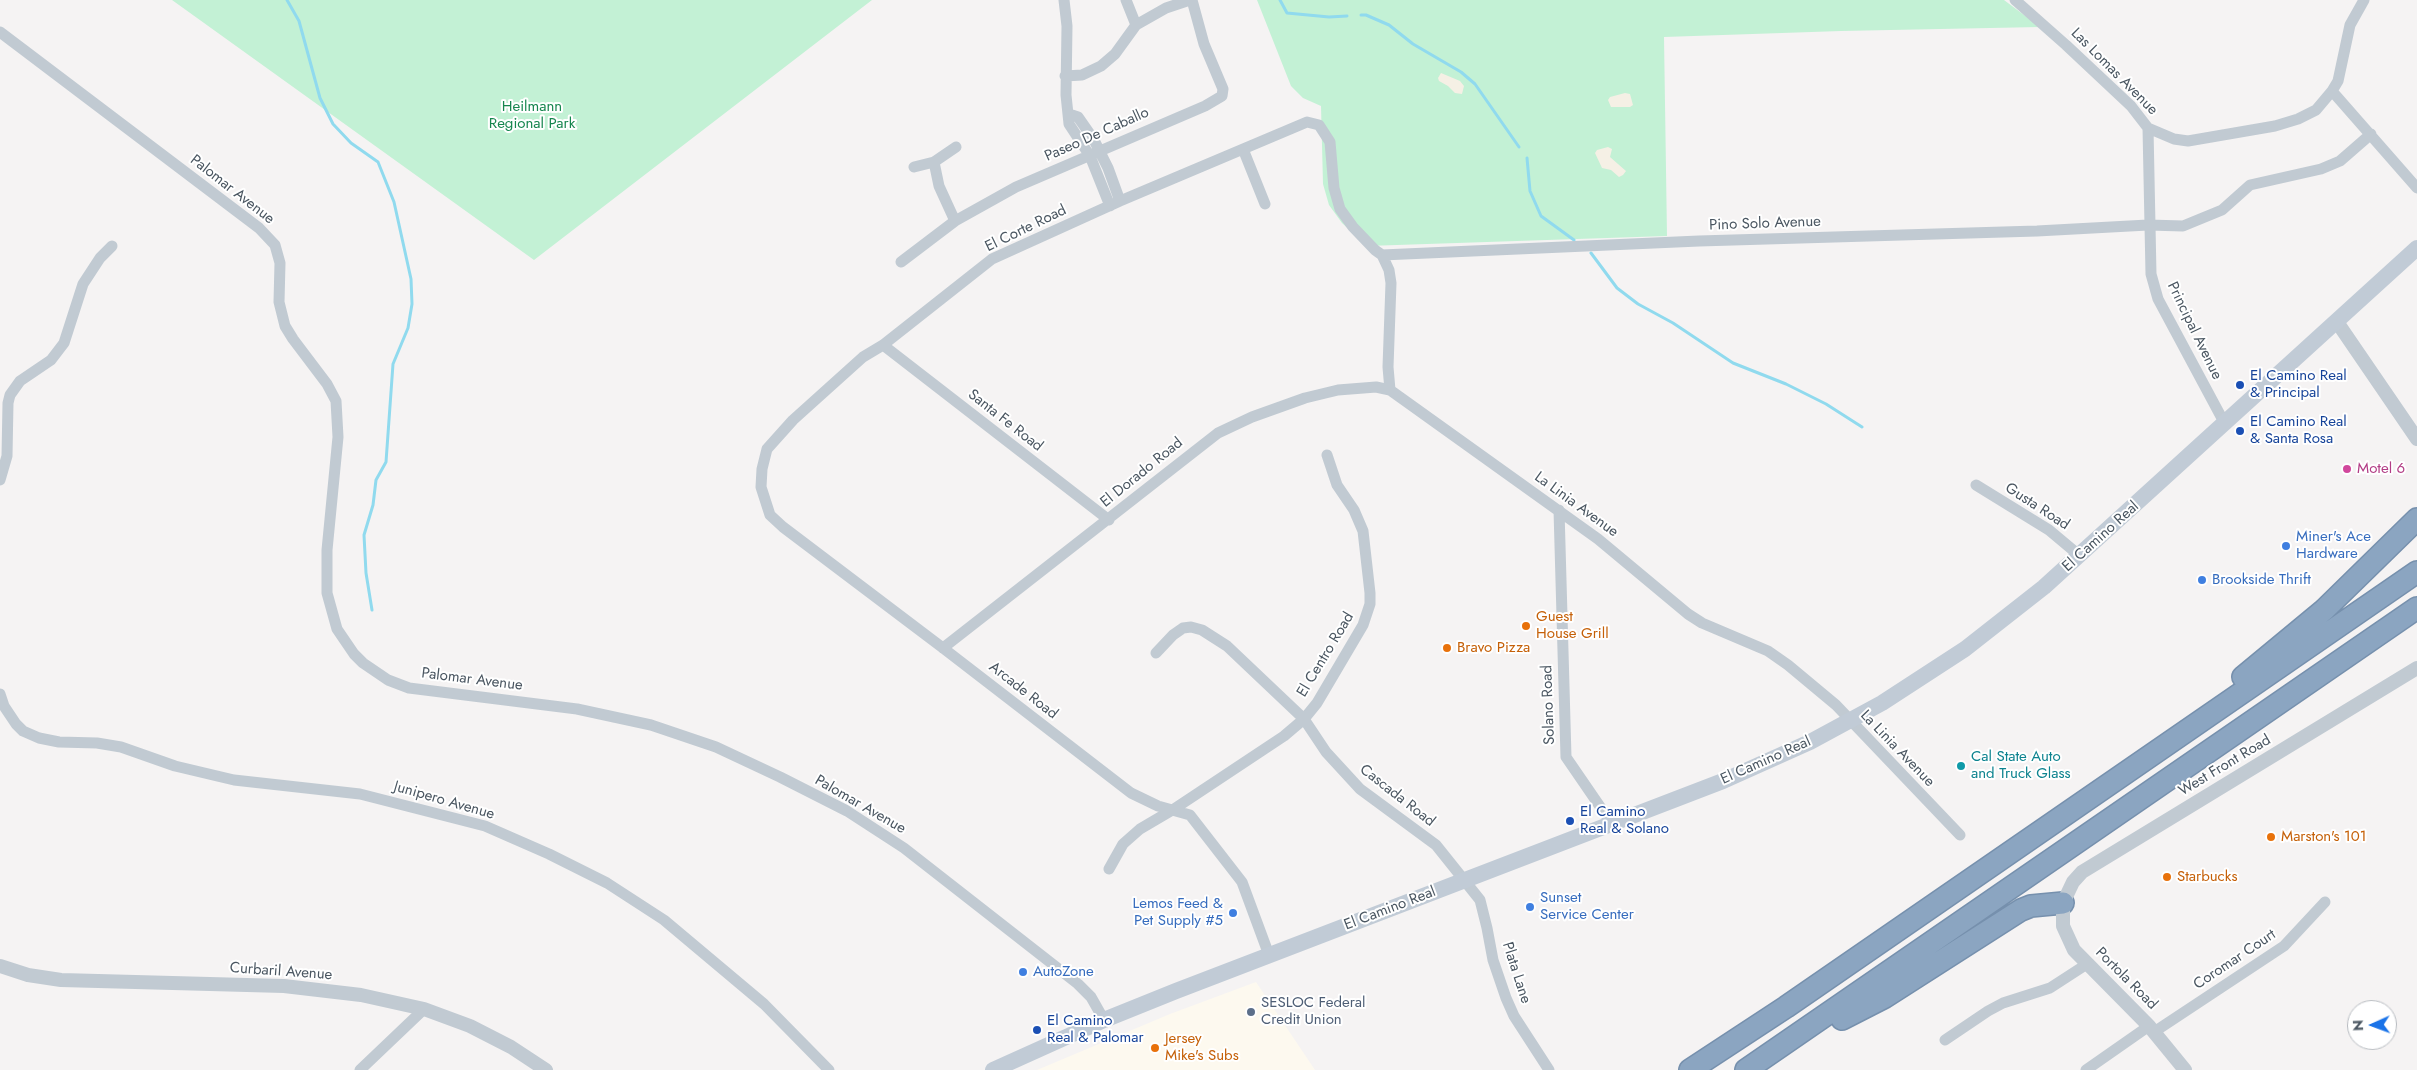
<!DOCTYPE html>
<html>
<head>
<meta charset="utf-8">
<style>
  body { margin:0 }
  #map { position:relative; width:2417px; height:1070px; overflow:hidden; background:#f5f3f3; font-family:Jost,sans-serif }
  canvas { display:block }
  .north { position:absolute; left:2347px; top:1000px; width:50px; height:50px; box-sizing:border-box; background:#fff; border:1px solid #b7bbc0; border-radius:50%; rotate:268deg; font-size:14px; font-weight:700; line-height:20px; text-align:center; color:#4a5661 }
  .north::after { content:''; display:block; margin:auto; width:18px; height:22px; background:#1a73e8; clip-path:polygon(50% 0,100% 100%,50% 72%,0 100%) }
</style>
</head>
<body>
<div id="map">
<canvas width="2417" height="1070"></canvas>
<div class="north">N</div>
</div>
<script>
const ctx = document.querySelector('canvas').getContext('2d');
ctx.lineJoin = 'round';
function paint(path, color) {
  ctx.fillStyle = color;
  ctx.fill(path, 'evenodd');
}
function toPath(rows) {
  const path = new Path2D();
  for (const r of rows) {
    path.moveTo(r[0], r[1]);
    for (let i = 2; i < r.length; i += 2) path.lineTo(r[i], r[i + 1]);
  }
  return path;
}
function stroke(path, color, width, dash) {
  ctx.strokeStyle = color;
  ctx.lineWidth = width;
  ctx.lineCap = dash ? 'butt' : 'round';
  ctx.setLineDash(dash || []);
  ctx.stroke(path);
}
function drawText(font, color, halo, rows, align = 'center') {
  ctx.font = font + ' Jost,sans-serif';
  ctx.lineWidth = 4;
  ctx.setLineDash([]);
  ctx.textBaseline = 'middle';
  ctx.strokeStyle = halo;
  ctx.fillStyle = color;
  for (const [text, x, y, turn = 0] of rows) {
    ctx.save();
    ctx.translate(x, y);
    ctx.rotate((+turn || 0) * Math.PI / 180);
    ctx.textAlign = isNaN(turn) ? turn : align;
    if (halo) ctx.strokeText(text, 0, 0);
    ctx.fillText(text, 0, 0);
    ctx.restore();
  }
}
paint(toPath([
  [1256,982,1315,1070,1037,1070,1170,1014]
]), '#fdf9ef');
paint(toPath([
  [172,0,872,0,534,260],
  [1257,0,2004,0,2040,27,1841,31,1664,37,1667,236,1367,246,1342,223,1329,205,1323,184,1321,106,1303,98,1291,86]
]), '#c3f1d5');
paint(toPath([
  [1441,73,1460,81,1464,86,1462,94,1455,93,1448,86,1439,81,1438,78],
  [1625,93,1630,94,1633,105,1630,107,1611,107,1608,100,1610,97],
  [1608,147,1612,149,1610,157,1626,171,1623,175,1619,177,1611,170,1602,168,1595,153,1597,150]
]), '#f5f0e5');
stroke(toPath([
  [287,0,299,21,320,98,333,124,351,143,378,162,394,202,411,279,412,304,408,328,393,364,386,462,376,480,373,505,364,535,366,573,372,610],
  [1280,0,1287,13,1329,17,1347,16],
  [1361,15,1366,15,1389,25,1413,44,1461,72,1475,84,1519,147],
  [1527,158,1530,191,1541,216,1574,240],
  [1591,253,1617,288,1638,304,1673,323,1733,363,1786,384,1826,404,1862,427]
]), '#90daee', 3);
const motorway = toPath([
  [2243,677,2324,610,2417,519],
  [1842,1019,1885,997,2021,910,2031,906,2063,903],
  [1690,1070,1786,1007,2417,572],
  [1746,1070,2417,608]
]);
stroke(motorway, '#7690ad', 24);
stroke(toPath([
  [1064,0,1067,26,1066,95,1069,124,1090,156,1110,206],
  [1126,0,1136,25],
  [2015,0,2066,45,2131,106,2148,128,2174,139,2188,141,2275,126,2298,119,2316,110,2332,91,2338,81,2350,25,2364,0],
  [0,32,259,228,275,245,280,263,279,302,285,326,293,339,327,384,336,401,338,437,327,550,327,593,337,629,354,654,363,663,388,680,409,688,577,709,651,725,716,747,780,777,847,811,904,848,1078,984,1091,997,1104,1020],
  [1065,76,1082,75,1101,66,1115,54,1136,25,1166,8,1190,0],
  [2332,91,2417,188],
  [1069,114,1078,117,1094,140,1108,168,1120,201],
  [2148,128,2151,274,2158,299,2225,424],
  [1243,149,1265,204],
  [934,162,939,186,955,221],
  [914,167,934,162,956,147],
  [1382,255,1699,241,2037,231,2148,225,2183,226,2222,210,2250,185,2321,169,2340,161,2371,134],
  [901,262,955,221,1016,187,1205,106,1222,96,1223,89,1204,44,1192,0],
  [883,345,1109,520],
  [0,480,7,456,8,403,10,395,20,381,51,360,64,343,83,284,100,258,112,246],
  [1976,485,2049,530,2080,556],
  [1559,510,1566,757,1612,824],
  [943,648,1218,433,1252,417,1305,398,1338,390,1376,387,1390,390],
  [1156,653,1173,635,1183,628,1191,627,1202,630,1227,646,1304,719,1326,752,1360,789,1436,845,1480,900,1487,928,1493,960,1506,998,1514,1016,1549,1070],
  [0,694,4,706,16,724,23,731,39,738,59,742,97,743,121,747,175,766,234,780,360,794,485,826,549,854,607,883,664,920,764,1004,829,1070],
  [1109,869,1123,844,1140,829,1174,809,1284,736,1304,719,1317,703,1363,625,1370,604,1370,593,1363,531,1354,510,1337,485,1327,455],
  [1269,955,1242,882,1190,815,1158,806,1131,793,943,648,783,527,770,515,761,487,762,469,767,449,793,420,863,357,883,345,992,259,1120,201,1307,122,1319,125,1330,142,1334,188,1340,209,1353,227,1375,250,1382,255,1389,270,1391,283,1388,367,1390,390,1598,539,1688,614,1702,623,1768,651,1788,665,1836,705,1960,835],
  [2154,1032,2284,946,2325,902],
  [1945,1040,1988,1011,2003,1003,2050,988,2087,964],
  [360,1070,424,1009],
  [2086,1070,2149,1026]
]), '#c1cad2', 11);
stroke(toPath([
  [2337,322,2417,439],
  [0,966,28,975,61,980,284,986,361,995,424,1009,470,1026,511,1047,546,1070],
  [2185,1070,2149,1026,2074,950,2063,926,2063,903,2073,882,2082,872,2417,668]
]), '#c1cad2', 14);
stroke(toPath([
  [993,1070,1104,1020,1176,991,1723,781,1810,742,1882,703,1965,649,2044,587,2417,248]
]), '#c1cbd6', 16);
stroke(motorway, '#8ba5c1', 21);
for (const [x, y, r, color] of [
  [2240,385,5,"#1a4fb4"],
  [2240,431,5,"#1a4fb4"],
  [2347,469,5,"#d1479c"],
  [2286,546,5,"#3f7fe0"],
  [2202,580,5,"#3f7fe0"],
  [1526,626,5,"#e8710a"],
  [1447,648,5,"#e8710a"],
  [1961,766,5,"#0f9aa8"],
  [1570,821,5,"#1a4fb4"],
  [2271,837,5,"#e8710a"],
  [2167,877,5,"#e8710a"],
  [1530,907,5,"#3f7fe0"],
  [1233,913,5,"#3f7fe0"],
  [1023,972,5,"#3f7fe0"],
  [1251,1012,5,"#5c6f8a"],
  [1037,1030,5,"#1a4fb4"],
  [1155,1048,5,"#e8710a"]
]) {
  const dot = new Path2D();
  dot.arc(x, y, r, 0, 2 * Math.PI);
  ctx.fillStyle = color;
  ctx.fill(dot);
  stroke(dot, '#fff', 2);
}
drawText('15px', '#4a5661', '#fff', [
  ["Las Lomas Avenue",2114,72,45],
  ["Paseo De Caballo",1097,135,-24],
  ["Palomar Avenue",232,190,38],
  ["Pino Solo Avenue",1765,224,-2],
  ["El Corte Road",1026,229,-26],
  ["Principal Avenue",2194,331,64],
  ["Santa Fe Road",1005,421,38],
  ["El Dorado Road",1142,473,-39],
  ["La Linia Avenue",1576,505,36],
  ["Gusta Road",2037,507,33],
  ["El Camino Real",2101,537,-42],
  ["El Centro Road",1326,655,-59],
  ["Palomar Avenue",472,680,7],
  ["Arcade Road",1023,691,38],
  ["Solano Road",1549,705,-92],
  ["La Linia Avenue",1897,749,46],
  ["El Camino Real",1766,761,-24],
  ["West Front Road",2225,766,-31],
  ["Cascada Road",1397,796,38],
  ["Junipero Avenue",444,801,16],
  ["Palomar Avenue",860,805,30],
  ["El Camino Real",1390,909,-21],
  ["Coromar Court",2235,960,-34],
  ["Curbaril Avenue",281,972,4],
  ["Plata Lane",1516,973,72],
  ["Portola Road",2126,979,45]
]);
drawText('15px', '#17864f', '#fff', [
  ["Heilmann",532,107],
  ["Regional Park",532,124]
]);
drawText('15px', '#164399', '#fff', [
  ["El Camino Real",2250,376],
  ["& Principal",2250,393],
  ["El Camino Real",2250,422],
  ["& Santa Rosa",2250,439],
  ["El Camino",1580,812],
  ["Real & Solano",1580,829],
  ["El Camino",1047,1021],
  ["Real & Palomar",1047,1038]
], 'left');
drawText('15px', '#b23c85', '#fff', [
  ["Motel 6",2357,469]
], 'left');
drawText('15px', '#366cbe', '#fff', [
  ["Miner's Ace",2296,537],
  ["Hardware",2296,554],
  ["Brookside Thrift",2212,580],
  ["Sunset",1540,898],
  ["Service Center",1540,915],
  ["Lemos Feed &",1223,904,"right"],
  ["Pet Supply #5",1223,921,"right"],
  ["AutoZone",1033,972]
], 'left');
drawText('15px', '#c56008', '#fff', [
  ["Guest",1536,617],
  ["House Grill",1536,634],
  ["Bravo Pizza",1457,648],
  ["Marston's 101",2281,837],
  ["Starbucks",2177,877],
  ["Jersey",1165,1039],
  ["Mike's Subs",1165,1056]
], 'left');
drawText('15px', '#0d838f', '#fff', [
  ["Cal State Auto",1971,757],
  ["and Truck Glass",1971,774]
], 'left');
drawText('15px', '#4e5e75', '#fff', [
  ["SESLOC Federal",1261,1003],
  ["Credit Union",1261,1020]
], 'left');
</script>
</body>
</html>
